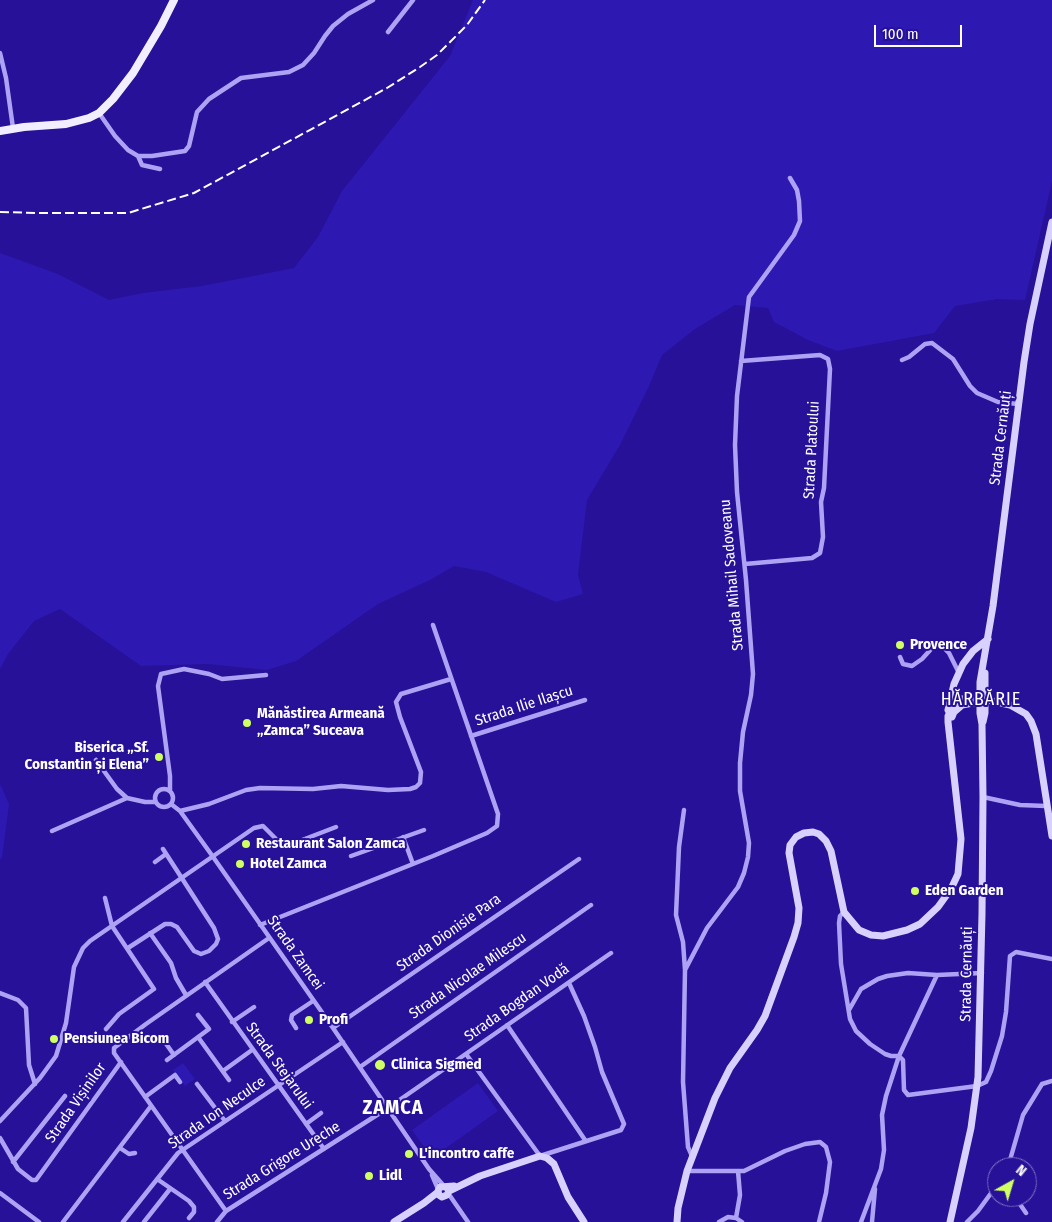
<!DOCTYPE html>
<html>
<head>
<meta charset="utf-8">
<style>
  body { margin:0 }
  #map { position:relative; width:1052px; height:1222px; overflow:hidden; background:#261198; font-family:"Fira Sans Condensed",sans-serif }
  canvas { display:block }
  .north { position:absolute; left:987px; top:1157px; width:50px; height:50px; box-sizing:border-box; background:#261198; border:1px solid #7d70c1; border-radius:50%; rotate:39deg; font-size:14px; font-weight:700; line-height:20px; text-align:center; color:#fff }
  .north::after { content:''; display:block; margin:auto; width:18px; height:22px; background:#d0ff64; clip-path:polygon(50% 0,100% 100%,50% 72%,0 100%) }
  .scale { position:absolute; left:874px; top:25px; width:88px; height:22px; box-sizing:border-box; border:2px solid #fff; border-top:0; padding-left:6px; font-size:15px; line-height:18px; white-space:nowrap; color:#fff; -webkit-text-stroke:4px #261198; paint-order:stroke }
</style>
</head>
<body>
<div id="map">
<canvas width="1052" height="1222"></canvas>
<div class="north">N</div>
<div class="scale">100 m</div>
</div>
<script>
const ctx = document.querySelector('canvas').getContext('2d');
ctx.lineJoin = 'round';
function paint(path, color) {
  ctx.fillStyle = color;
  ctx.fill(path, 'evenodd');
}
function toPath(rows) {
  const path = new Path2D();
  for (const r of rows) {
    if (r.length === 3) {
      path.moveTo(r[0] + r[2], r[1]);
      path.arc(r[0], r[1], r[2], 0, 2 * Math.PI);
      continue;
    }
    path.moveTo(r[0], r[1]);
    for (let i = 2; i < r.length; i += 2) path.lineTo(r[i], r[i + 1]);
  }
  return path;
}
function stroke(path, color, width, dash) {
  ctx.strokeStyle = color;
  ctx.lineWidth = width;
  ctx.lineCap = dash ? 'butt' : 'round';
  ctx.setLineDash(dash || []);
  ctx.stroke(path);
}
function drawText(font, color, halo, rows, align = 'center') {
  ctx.font = font + ' "Fira Sans Condensed",sans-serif';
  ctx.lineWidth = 4;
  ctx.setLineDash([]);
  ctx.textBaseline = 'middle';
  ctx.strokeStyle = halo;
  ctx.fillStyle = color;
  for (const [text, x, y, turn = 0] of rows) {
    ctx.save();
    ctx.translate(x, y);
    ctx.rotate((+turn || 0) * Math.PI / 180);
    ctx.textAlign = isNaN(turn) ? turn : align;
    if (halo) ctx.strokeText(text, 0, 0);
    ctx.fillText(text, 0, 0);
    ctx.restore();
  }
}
paint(toPath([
  [473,0,1052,0,1052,181,1025,300,997,299,955,306,934,333,837,351,808,340,774,322,768,308,735,305,695,329,662,355,649,386,620,445,587,500,578,575,583,594,556,602,486,572,454,566,430,580,378,604,296,661,267,670,207,664,141,666,60,609,34,621,8,654,0,669,0,253,58,274,109,300,143,293,202,286,294,268,318,237,342,191,450,56],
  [0,784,9,804,2,858,0,859],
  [183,1063,195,1079,185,1086,173,1070],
  [478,1083,498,1111,432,1158,412,1130]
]), '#2e18b2');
stroke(toPath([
  [388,32,413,0],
  [0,53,6,78,13,128],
  [99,113,115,136,128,150,138,156,152,156,185,151,189,146,197,112,209,99,241,78,289,72,303,65,314,53,325,36,333,26,348,14,373,0],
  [138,156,142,165,160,169],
  [902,360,909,357,925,344,932,343,953,359,970,386,977,393,998,402,1018,404],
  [741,361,820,355,828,359,830,369,824,488,821,502,823,537,820,553,812,558,745,564],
  [900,657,903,664,912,666,922,659,933,647,942,646,949,653,959,673],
  [471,736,585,700],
  [96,760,117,789,127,798,145,802,156,802],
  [164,798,9],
  [170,790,170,776,158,686,161,674,184,669,209,674,222,679,266,675],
  [983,797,1020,805,1046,806],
  [171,804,180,811,211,854,333,1028,429,1169,444,1186],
  [684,810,679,847,676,915,683,942,685,970,683,1082,688,1147,692,1156],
  [180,811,209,804,246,790,260,788,313,789,341,786,388,790,410,789,416,787,420,783,421,772,400,717,396,702,401,694,451,679],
  [52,831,127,798],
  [403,837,413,864],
  [351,856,424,830],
  [155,862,166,854],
  [105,898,112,926,154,989,119,1014,106,1029],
  [844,912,840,916,839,923,841,964,850,1019,856,1031,870,1044,885,1054,891,1056,899,1056],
  [260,925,433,856,487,833,497,826,498,814,433,625],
  [150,933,171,963,176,978,186,995],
  [128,948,165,924,171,924,177,927,194,951,201,954,209,951,216,944,218,939,214,928,163,849],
  [685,970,707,928,738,887,744,873,748,857,749,843,740,791,740,763,743,732,751,695,753,674,746,580,737,492,735,445,737,396,749,297,794,235,800,221,799,201,797,190,790,178],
  [205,982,324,1149],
  [0,993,18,1000,26,1008,29,1065,35,1084],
  [849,1010,861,989,878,979,887,976,908,973,937,975,982,973],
  [232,1022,254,1007],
  [507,1025,585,1140],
  [296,1028,291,1020,292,1015,313,1001],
  [333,1028,579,859],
  [198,1037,229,1080],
  [162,1038,174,1055],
  [466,1054,540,1156,621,1130,624,1124,602,1072,595,1047,584,1016,569,983],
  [899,1056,903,1060,904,1090,908,1095,977,1086,986,1082,991,1071,1002,1036,1006,1012,1010,956,1016,952,1052,959],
  [167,1060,209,1029,198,1015],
  [360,1067,591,905],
  [223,1071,252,1050],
  [197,1084,225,1121],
  [145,1097,175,1075,180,1082],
  [0,1121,40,1078,56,1056,66,1023,74,967,83,948,90,941,254,828,263,826,279,842,289,843,297,842,336,827],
  [306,1124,321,1113],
  [0,1138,18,1169,32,1180,36,1180,121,1062],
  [120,1148,129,1154,135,1153],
  [13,1162,65,1096],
  [1008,1167,1023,1115,1042,1084,1052,1081],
  [687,1171,744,1171,785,1151,805,1144,820,1142,826,1147,830,1162,826,1193,819,1222],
  [432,1175,438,1189],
  [157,1179,189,1201,194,1207,194,1212,189,1218],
  [0,1193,39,1222],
  [448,1193,468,1222],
  [1015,1197,1026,1213],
  [226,1211,114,1053,114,1048,146,1024,269,938],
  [736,1218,740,1195,738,1171],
  [63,1222,151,1106],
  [123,1222,178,1153,343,1042],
  [144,1222,170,1189],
  [217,1222,226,1211,388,1108,611,953],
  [719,1222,728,1217,736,1218,742,1222],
  [861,1222,881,1169,884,1150,882,1115,886,1096,899,1056,937,975],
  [872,1222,875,1189],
  [967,1222,978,1211,997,1185]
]), '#ada2f4', 4.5);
stroke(toPath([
  [948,710,954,684,963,664,973,651,988,639],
  [952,717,954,712,962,705,984,701],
  [983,722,985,713,985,673],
  [447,1188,449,1191,447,1195,442,1197,439,1195,438,1191,440,1187,454,1186],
  [449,1191,480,1176,540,1156,547,1158,554,1164,568,1197,584,1222],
  [394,1222,424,1203,438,1192],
  [677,1222,678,1208,687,1171,715,1098,730,1068,757,1030,765,1016,794,937,798,923,799,908,789,853,790,845,796,837,804,833,813,832,819,834,826,841,831,851,844,912,859,930,871,935,883,936,907,930,920,924,938,907,951,889,958,874,961,839,948,722,948,716,953,706,958,700,971,697,979,698,1010,705,1026,714,1031,721,1036,734,1052,836],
  [950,1222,971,1128,978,1077,982,914,983,797,982,724,980,713,980,682,993,606,1024,362,1030,324,1052,222]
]), '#d8d1fd', 7);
stroke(toPath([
  [0,131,24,127,66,124,89,118,99,113,113,99,133,73,161,26,174,0]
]), '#f2eeff', 8);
stroke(toPath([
  [0,212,37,213,128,213,194,193,387,88,420,67,437,55,467,25,485,0]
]), '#fff', 2, [9, 4]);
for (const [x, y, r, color] of [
  [900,645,5,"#d0ff64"],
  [247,723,5,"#d0ff64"],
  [159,757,5,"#d0ff64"],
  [246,844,5,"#d0ff64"],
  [240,864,5,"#d0ff64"],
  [915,891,5,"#d0ff64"],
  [309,1020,5,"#d0ff64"],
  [54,1039,5,"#d0ff64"],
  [380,1065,6,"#d0ff64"],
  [409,1154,5,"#d0ff64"],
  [369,1176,5,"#d0ff64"]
]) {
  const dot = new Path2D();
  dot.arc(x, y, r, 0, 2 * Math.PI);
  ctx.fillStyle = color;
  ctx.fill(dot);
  stroke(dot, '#261198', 2);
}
drawText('15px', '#fff', '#261198', [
  ["Strada Cernăuți",1001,438,-83],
  ["Strada Platoului",812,450,-87],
  ["Strada Mihail Sadoveanu",732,575,-95],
  ["Strada Ilie Ilașcu",524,706,-18],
  ["Strada Dionisie Para",449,933,-35],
  ["Strada Zamcei",295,953,55],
  ["Strada Cernăuți",967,974,-89],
  ["Strada Nicolae Milescu",468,976,-35],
  ["Strada Bogdan Vodă",517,1003,-35],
  ["Strada Stejarului",279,1066,54],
  ["Strada Vișinilor",76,1103,-55],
  ["Strada Ion Neculce",217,1113,-35],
  ["Strada Grigore Ureche",282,1161,-32]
]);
drawText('bold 15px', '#fff', '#261198', [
  ["Provence",910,645],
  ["Mănăstirea Armeană",257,714],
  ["„Zamca” Suceava",257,731],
  ["Biserica „Sf.",149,748,"right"],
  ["Constantin și Elena”",149,765,"right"],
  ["Restaurant Salon Zamca",256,844],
  ["Hotel Zamca",250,864],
  ["Eden Garden",925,891],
  ["Profi",319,1020],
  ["Pensiunea Bicom",64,1039],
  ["Clinica Sigmed",391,1065],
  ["L'incontro caffe",419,1154],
  ["Lidl",379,1176]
], 'left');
ctx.letterSpacing = '1px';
drawText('18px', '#fff', '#261198', [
  ["HĂRBĂRIE",981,700]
]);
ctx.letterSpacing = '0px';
ctx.letterSpacing = '1px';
drawText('bold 20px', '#fff', '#261198', [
  ["ZAMCA",393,1108]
]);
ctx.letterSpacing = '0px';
</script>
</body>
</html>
